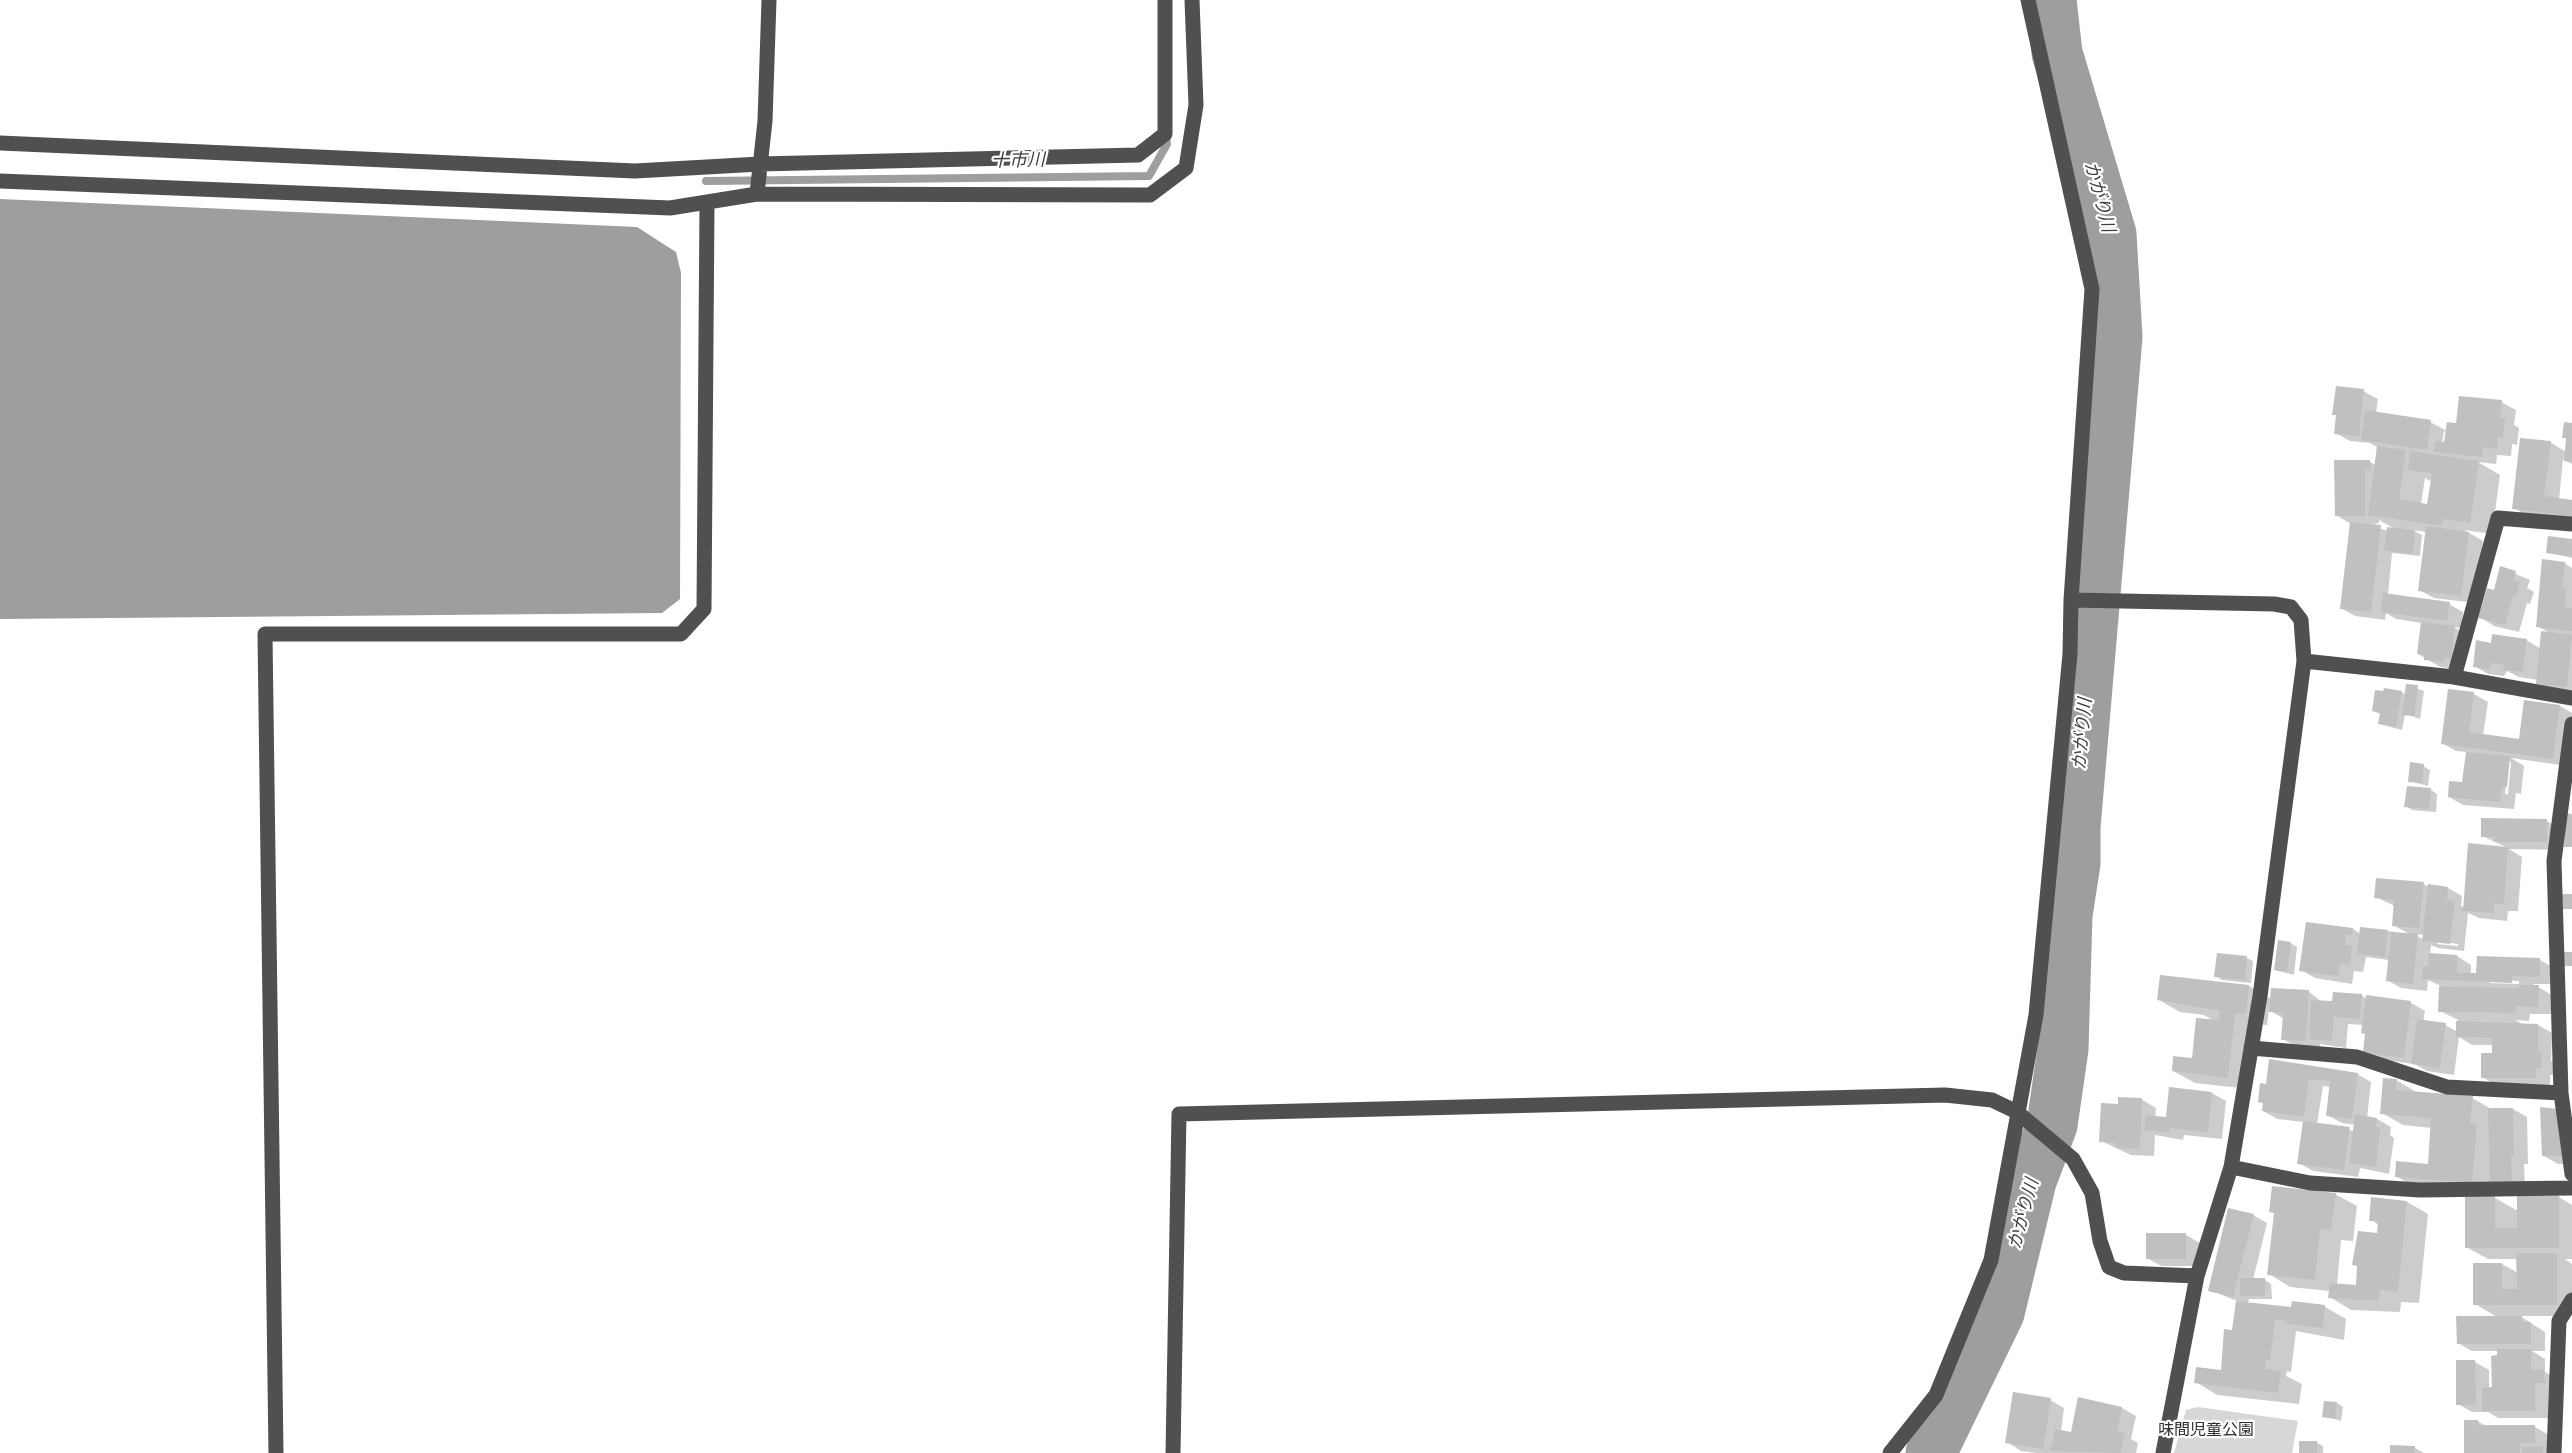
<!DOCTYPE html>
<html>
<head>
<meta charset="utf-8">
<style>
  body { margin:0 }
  canvas { display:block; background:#fff }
</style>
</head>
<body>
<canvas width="2572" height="1453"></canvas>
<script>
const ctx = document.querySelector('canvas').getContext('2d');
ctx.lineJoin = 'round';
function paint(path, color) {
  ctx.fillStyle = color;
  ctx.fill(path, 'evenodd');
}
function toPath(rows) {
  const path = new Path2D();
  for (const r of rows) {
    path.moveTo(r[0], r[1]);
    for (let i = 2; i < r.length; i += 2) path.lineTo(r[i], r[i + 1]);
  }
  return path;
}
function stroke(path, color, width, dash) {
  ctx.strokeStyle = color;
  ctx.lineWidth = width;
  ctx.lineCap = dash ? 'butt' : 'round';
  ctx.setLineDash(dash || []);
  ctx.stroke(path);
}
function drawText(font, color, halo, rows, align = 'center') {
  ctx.font = font + ' "Fira Sans","Noto Sans JP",sans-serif';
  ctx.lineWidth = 4.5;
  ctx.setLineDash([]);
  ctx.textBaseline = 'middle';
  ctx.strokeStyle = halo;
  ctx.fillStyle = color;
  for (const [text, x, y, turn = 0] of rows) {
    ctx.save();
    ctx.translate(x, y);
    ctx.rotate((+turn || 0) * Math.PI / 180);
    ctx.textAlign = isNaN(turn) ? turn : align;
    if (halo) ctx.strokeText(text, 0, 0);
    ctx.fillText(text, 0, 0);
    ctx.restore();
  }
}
paint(toPath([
  [2198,1407,2298,1421,2292,1453,2174,1453,2186,1410]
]), '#d7d7d7');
paint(toPath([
  [0,199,637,227,676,252,681,273,680,599,662,613,0,619]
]), '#9e9e9e');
paint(toPath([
  [2363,391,2378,399,2376,413,2430,422,2447,431,2501,402,2516,410,2514,425,2519,428,2517,445,2512,444,2511,456,2497,455,2496,464,2478,462,2500,475,2492,534,2464,530,2483,541,2475,603,2434,598,2419,590,2427,532,2412,530,2422,535,2420,556,2392,553,2388,595,2449,604,2463,612,2461,628,2453,627,2469,636,2465,665,2459,665,2458,669,2440,667,2418,654,2422,623,2396,619,2386,613,2385,620,2355,616,2341,608,2351,524,2336,515,2336,462,2370,462,2376,465,2377,447,2370,443,2350,441,2336,433,2337,416,2334,414],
  [2444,431,2447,432,2446,444,2442,443],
  [2425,478,2432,482,2428,505,2421,504],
  [2379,520,2395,529,2388,531,2369,525,2379,523],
  [2572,424,2572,464,2563,459,2559,500,2572,501,2572,522,2528,516,2514,508,2550,442,2566,452,2568,440,2563,437],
  [2572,541,2572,558,2548,552],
  [2564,563,2572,568,2572,693,2552,691,2537,683,2538,680,2519,677,2507,671,2504,676,2488,674,2474,666,2492,645,2526,640,2541,649,2551,634,2537,626],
  [2501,568,2530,580,2527,588,2534,592,2530,604,2527,603,2519,632,2494,626,2480,617,2495,592],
  [2408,686,2424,691,2420,719,2405,714,2402,730,2380,724,2381,715,2373,710,2402,692,2406,695],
  [2449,691,2474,694,2488,702,2483,735,2520,741,2525,701,2560,706,2572,713,2567,766,2511,758,2524,766,2521,794,2516,793,2514,809,2463,805,2449,797,2464,784,2467,752,2456,751,2442,743],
  [2508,762,2511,762,2508,794,2505,794],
  [2423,766,2430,770,2428,786,2409,781],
  [2408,788,2431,790,2437,794,2436,812,2412,810,2406,806],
  [2547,821,2561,829,2561,850,2509,849,2522,857,2518,911,2508,911,2507,921,2479,918,2468,913,2464,951,2438,948,2431,945,2430,955,2457,956,2471,965,2471,975,2477,975,2478,957,2540,960,2554,968,2553,984,2533,984,2552,995,2552,1014,2530,1014,2529,1021,2515,1020,2524,1025,2538,1025,2552,1033,2551,1061,2556,1063,2555,1075,2550,1075,2550,1085,2496,1085,2482,1077,2493,1054,2493,1045,2472,1045,2459,1037,2454,1075,2427,1071,2414,1064,2378,1059,2364,1051,2366,1035,2364,1025,2348,1024,2346,1048,2320,1044,2320,1048,2297,1047,2283,1039,2284,1019,2269,1010,2267,1025,2256,1024,2249,1089,2195,1083,2173,1071,2193,1059,2216,1022,2204,1015,2180,1012,2159,1000,2249,986,2271,999,2308,991,2322,1002,2334,1002,2361,995,2367,999,2411,1003,2425,1011,2423,1022,2445,1025,2458,1032,2458,1020,2440,1011,2441,986,2428,980,2427,991,2401,988,2387,980,2389,960,2366,957,2363,972,2354,971,2352,984,2315,978,2301,970,2307,923,2353,929,2360,934,2388,931,2411,935,2393,925,2395,906,2375,897,2423,884,2430,887,2448,888,2462,896,2461,906,2465,908,2470,845,2508,848,2482,836],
  [2414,934,2425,935,2424,940],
  [2437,941,2458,944,2458,946,2437,944],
  [2490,980,2519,981,2519,984,2490,983],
  [2290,943,2297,947,2294,975,2275,970],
  [2247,958,2253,961,2251,983,2222,980,2216,976],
  [2270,1061,2357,1074,2371,1082,2367,1118,2377,1119,2391,1127,2390,1135,2394,1138,2389,1174,2360,1168,2358,1177,2313,1171,2299,1163,2304,1122,2277,1119,2263,1111,2264,1104,2259,1101,2267,1086],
  [2323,1086,2331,1087,2327,1115,2342,1123,2355,1125,2354,1131,2317,1124],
  [2396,1080,2418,1093,2472,1098,2493,1110,2513,1109,2527,1117,2528,1164,2524,1164,2525,1188,2418,1189,2396,1176,2429,1166,2432,1128,2403,1125,2382,1113],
  [2170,1088,2212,1093,2226,1101,2222,1139,2184,1135,2183,1140,2155,1135,2154,1156,2131,1155,2101,1141,2119,1105,2141,1099,2156,1108,2155,1118,2167,1119],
  [2572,1125,2572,1164,2558,1164,2544,1156],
  [2335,1194,2357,1206,2353,1241,2341,1240,2337,1285,2357,1287,2359,1267,2354,1264,2378,1235,2379,1225,2371,1220,2407,1202,2428,1214,2419,1303,2401,1302,2400,1312,2351,1310,2330,1297,2330,1291,2290,1287,2269,1274,2276,1214,2271,1211],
  [2559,1197,2572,1205,2572,1259,2565,1259,2572,1264,2572,1316,2520,1316,2545,1332,2545,1351,2532,1351,2545,1359,2545,1372,2558,1379,2558,1391,2549,1391,2549,1418,2498,1418,2488,1412,2472,1412,2458,1404,2475,1362,2489,1370,2489,1389,2493,1389,2498,1351,2472,1351,2458,1343,2497,1317,2475,1304,2502,1264,2518,1273,2518,1259,2488,1259,2466,1247,2495,1198,2518,1211],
  [2253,1215,2267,1223,2253,1280,2265,1280,2271,1284,2272,1299,2249,1299,2248,1303,2293,1308,2293,1303,2325,1307,2346,1319,2344,1340,2296,1331,2291,1372,2287,1371,2286,1376,2302,1384,2299,1404,2217,1395,2196,1382,2223,1372,2234,1332,2237,1301,2210,1290],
  [2148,1234,2186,1235,2200,1243,2200,1266,2161,1266,2147,1258],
  [2079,1399,2122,1408,2136,1416,2131,1439,2138,1443,2136,1453,2037,1453,2021,1451,2007,1442,2050,1400,2064,1408,2061,1431,2072,1434],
  [2337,1403,2343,1407,2341,1421,2324,1416],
  [2478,1421,2487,1427,2535,1427,2549,1435,2549,1453,2466,1453],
  [2316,1442,2323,1446,2323,1453,2301,1453],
  [2391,1447,2415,1448,2424,1453,2391,1453]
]), '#0003');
stroke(toPath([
  [706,181,1149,176,1167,144,1166,133]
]), '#9e9e9e', 8);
stroke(toPath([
  [1931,1453,1999,1313,2031,1181,2052,1125,2063,1049,2067,915,2075,863,2075,827,2117,337,2111,234,2057,53,2051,0]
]), '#9e9e9e', 51);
paint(toPath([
  [2336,386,2364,389,2359,436,2334,434,2336,415,2332,415],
  [2459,396,2502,400,2500,418,2505,418,2503,438,2498,437,2497,449,2483,447,2482,457,2434,452,2435,441,2444,442,2447,422,2456,423],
  [2365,410,2431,420,2427,450,2361,440],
  [2564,422,2572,423,2572,462,2564,461,2566,438,2562,438],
  [2520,438,2551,441,2544,496,2572,500,2572,516,2512,509],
  [2377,446,2406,450,2399,499,2427,504,2432,473,2408,470,2410,451,2479,461,2470,523,2443,519,2442,526,2368,515],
  [2334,460,2370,460,2371,469,2365,469,2365,516,2335,516],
  [2350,522,2381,525,2371,612,2340,609],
  [2426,526,2469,532,2461,596,2418,591],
  [2387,527,2415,530,2413,554,2384,550],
  [2548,536,2572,539,2572,557,2546,553],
  [2542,559,2565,562,2562,588,2566,588,2565,607,2572,608,2572,631,2536,627],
  [2500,566,2516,571,2514,580,2520,582,2516,597,2513,596,2505,625,2478,618,2487,588,2494,590],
  [2383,593,2450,602,2447,621,2381,612],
  [2421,622,2455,626,2451,658,2445,657,2444,662,2424,660,2424,655,2417,654],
  [2541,631,2572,635,2567,687,2536,684],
  [2492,634,2527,639,2523,672,2503,670,2504,665,2491,663,2490,669,2473,667,2476,640,2491,643],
  [2406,684,2418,685,2414,716,2402,715],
  [2384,688,2402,691,2396,727,2378,724,2380,713,2372,711,2375,690,2383,691],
  [2448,689,2474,692,2469,732,2519,739,2524,700,2560,705,2553,759,2441,744],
  [2466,752,2510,756,2507,787,2502,786,2500,802,2448,797,2449,781,2462,782],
  [2410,762,2424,764,2422,783,2408,782],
  [2407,786,2431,788,2429,809,2404,807],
  [2566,813,2572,814,2572,847,2564,847],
  [2481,818,2547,819,2547,842,2494,842,2494,837,2481,837],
  [2468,843,2508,847,2504,904,2494,903,2494,913,2463,911],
  [2376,878,2424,882,2419,928,2392,926,2394,900,2374,898],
  [2428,884,2448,887,2447,900,2455,901,2450,944,2422,941],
  [2561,894,2572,894,2572,909,2561,909],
  [2306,922,2353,928,2352,935,2346,934,2345,945,2352,946,2350,965,2340,964,2338,976,2299,971],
  [2360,927,2388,930,2385,957,2357,954],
  [2391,932,2418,934,2413,984,2386,981],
  [2278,940,2291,942,2287,972,2274,970],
  [2562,952,2572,952,2572,966,2562,966],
  [2217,953,2247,956,2245,980,2214,977],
  [2429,953,2457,955,2457,973,2476,973,2477,956,2540,958,2540,977,2512,976,2512,983,2422,979,2423,966,2428,966],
  [2160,975,2249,985,2246,1014,2235,1013,2228,1078,2172,1071,2173,1056,2192,1058,2196,1018,2219,1020,2220,1011,2157,1000],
  [2519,985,2539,985,2538,1007,2516,1006,2515,1013,2438,1012,2439,986,2518,988],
  [2271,988,2309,990,2306,1041,2281,1040,2283,1013,2269,1012],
  [2333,992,2362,994,2360,1019,2334,1017,2332,1041,2309,1039,2311,1000,2332,1001],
  [2366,995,2411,1001,2404,1058,2363,1052,2365,1034,2361,1033],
  [2417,1019,2446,1023,2440,1068,2411,1064],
  [2456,1021,2538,1024,2538,1053,2542,1053,2541,1068,2536,1068,2536,1078,2481,1078,2481,1053,2492,1053,2492,1038,2456,1037],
  [2269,1059,2358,1073,2352,1119,2326,1116,2330,1081,2309,1079,2304,1117,2262,1111,2263,1103,2258,1102,2260,1083,2266,1084],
  [2383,1078,2397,1079,2396,1090,2473,1096,2470,1123,2477,1124,2472,1183,2395,1177,2396,1161,2428,1164,2431,1118,2380,1114],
  [2169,1087,2212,1092,2208,1132,2170,1128,2169,1133,2144,1130,2146,1115,2166,1117],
  [2118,1097,2142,1098,2140,1149,2115,1148,2116,1143,2099,1142,2101,1103,2118,1104],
  [2540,1107,2558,1109,2562,1156,2542,1156],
  [2488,1108,2513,1108,2514,1156,2511,1156,2512,1181,2490,1181],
  [2355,1114,2377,1118,2376,1127,2380,1128,2376,1167,2349,1163],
  [2303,1121,2350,1127,2344,1170,2297,1164],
  [2272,1186,2336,1193,2331,1230,2320,1229,2315,1280,2267,1275,2274,1213,2269,1212],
  [2465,1196,2495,1196,2495,1228,2517,1228,2517,1196,2559,1196,2559,1248,2465,1248],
  [2371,1197,2407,1201,2398,1292,2380,1290,2379,1301,2328,1298,2330,1283,2356,1285,2357,1266,2352,1265,2358,1231,2377,1233,2378,1221,2369,1221],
  [2228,1208,2254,1214,2233,1297,2208,1291],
  [2146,1233,2186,1233,2186,1259,2146,1259],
  [2516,1253,2557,1253,2557,1305,2473,1305,2473,1263,2502,1263,2502,1289,2517,1289],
  [2240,1278,2265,1278,2265,1296,2240,1296],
  [2236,1301,2291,1307,2292,1301,2325,1305,2323,1328,2286,1324,2287,1321,2275,1320,2270,1360,2266,1360,2265,1369,2281,1371,2278,1393,2194,1383,2196,1367,2221,1370,2224,1329,2232,1330],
  [2456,1316,2522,1316,2522,1322,2531,1322,2531,1344,2457,1344],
  [2497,1349,2531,1349,2531,1370,2544,1369,2545,1383,2535,1383,2535,1411,2482,1411,2482,1388,2492,1387,2491,1356,2497,1355],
  [2456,1360,2475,1360,2476,1405,2456,1405],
  [2013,1392,2051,1398,2043,1449,2005,1443],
  [2078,1397,2122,1407,2117,1432,2125,1433,2120,1453,2050,1451,2055,1429,2071,1432],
  [2324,1401,2337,1402,2335,1419,2322,1417],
  [2464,1420,2478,1420,2478,1425,2535,1425,2535,1443,2520,1443,2520,1453,2464,1453],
  [2299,1441,2317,1441,2317,1453,2299,1453],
  [2390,1445,2415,1446,2415,1453,2390,1453],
  [2543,1446,2543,1453,2522,1453,2522,1447]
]), '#c0c0c0');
stroke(toPath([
  [0,143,635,171,760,164,1138,155,1165,134,1165,0],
  [0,181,670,208,757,194,1150,195,1186,168,1196,105,1192,0],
  [757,194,765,121,769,0],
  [2071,600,2274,604,2291,607,2301,620,2304,661,2260,996,2231,1167,2197,1276,2163,1453],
  [2304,661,2454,677,2572,698],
  [2454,677,2498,518,2572,524],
  [2572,724,2554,861,2561,1093,2572,1174],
  [2251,1048,2357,1057,2447,1087,2561,1093],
  [2231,1167,2310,1183,2420,1190,2572,1188],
  [276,1453,265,634,681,634,704,609,707,203],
  [1173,1453,1179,1114,1945,1095,1992,1100,2017,1112,2073,1159,2092,1193,2100,1241,2109,1267,2124,1273,2197,1276],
  [1890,1453,1936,1395,1991,1260,2036,1015,2070,654,2071,600,2092,289,2028,0],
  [2554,1453,2559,1321,2572,1300]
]), '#505050', 15);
drawText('16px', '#2e2e2e', '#fff', [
  ["味間児童公園",2206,1431]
]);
drawText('italic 18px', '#3f3f3f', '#fff', [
  ["十市川",1018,161,-1],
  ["かがり川",2099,197,75],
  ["かがり川",2083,734,-85],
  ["かがり川",2024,1214,-75]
]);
</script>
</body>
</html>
